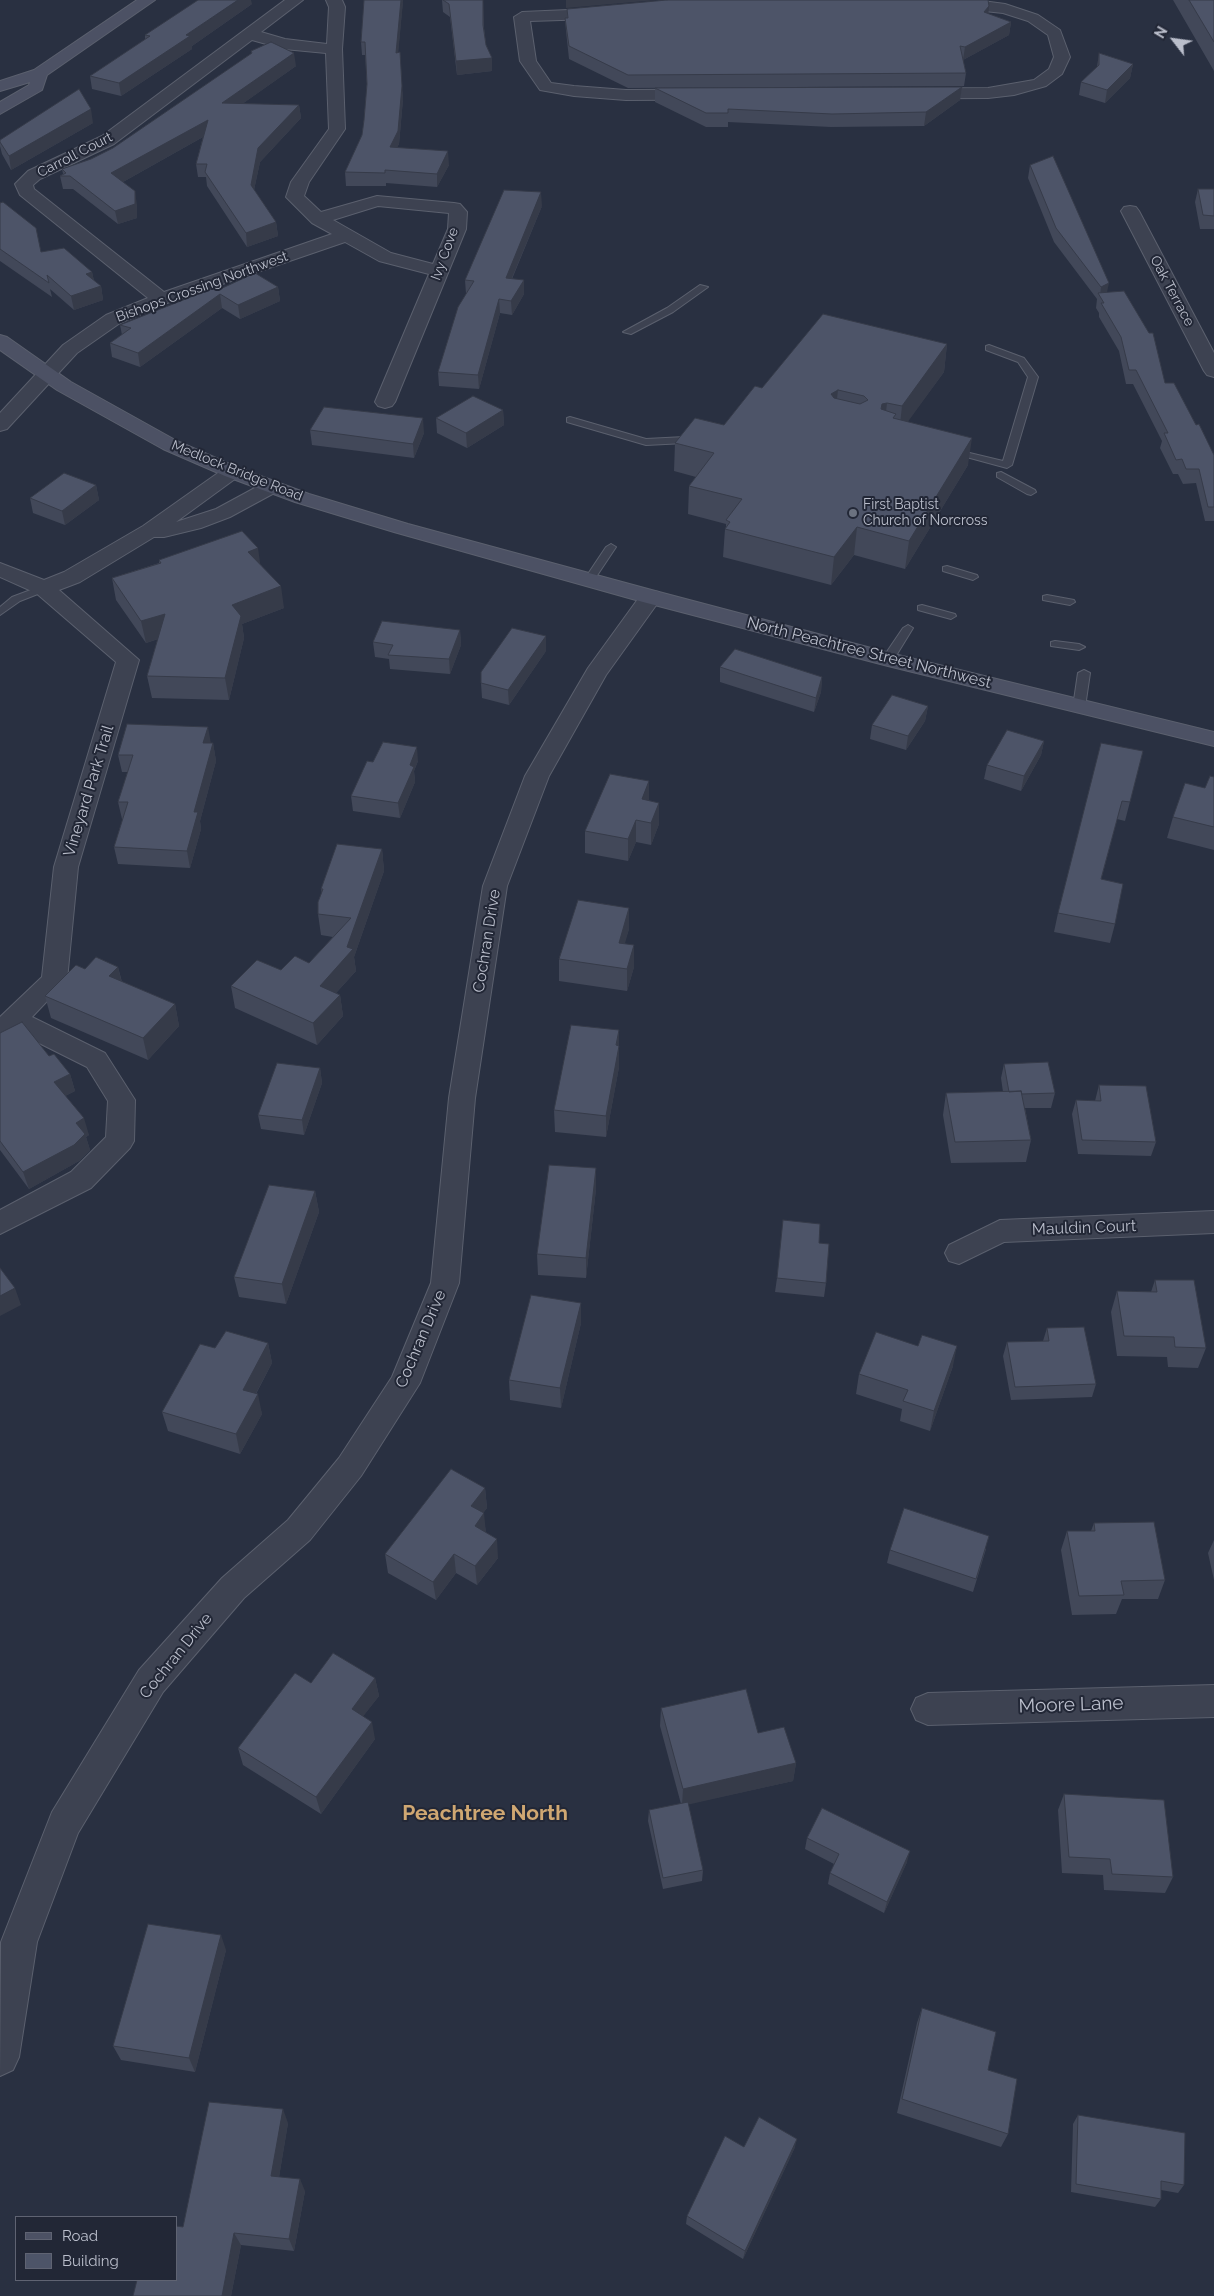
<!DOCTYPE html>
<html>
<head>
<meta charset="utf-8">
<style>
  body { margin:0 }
  #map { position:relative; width:1214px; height:2296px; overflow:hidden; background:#293041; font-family:Raleway,sans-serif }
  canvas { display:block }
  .legend { position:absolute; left:15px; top:2216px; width:162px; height:65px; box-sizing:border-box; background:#222736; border:1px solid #5f6372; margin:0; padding:6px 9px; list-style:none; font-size:15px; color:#babecb }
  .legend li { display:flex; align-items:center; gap:10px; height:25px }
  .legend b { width:25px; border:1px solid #5f6372 }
  .north { position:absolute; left:1149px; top:15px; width:50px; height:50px; -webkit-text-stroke:4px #222736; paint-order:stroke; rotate:300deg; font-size:14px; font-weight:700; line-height:20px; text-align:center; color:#babecb }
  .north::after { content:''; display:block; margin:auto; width:18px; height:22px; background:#babecb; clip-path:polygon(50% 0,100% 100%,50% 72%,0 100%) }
</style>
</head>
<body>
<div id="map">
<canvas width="1214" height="2296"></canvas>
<ul class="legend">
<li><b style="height:6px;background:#4c5164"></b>Road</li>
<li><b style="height:14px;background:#4d5468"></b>Building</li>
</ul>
<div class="north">N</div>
</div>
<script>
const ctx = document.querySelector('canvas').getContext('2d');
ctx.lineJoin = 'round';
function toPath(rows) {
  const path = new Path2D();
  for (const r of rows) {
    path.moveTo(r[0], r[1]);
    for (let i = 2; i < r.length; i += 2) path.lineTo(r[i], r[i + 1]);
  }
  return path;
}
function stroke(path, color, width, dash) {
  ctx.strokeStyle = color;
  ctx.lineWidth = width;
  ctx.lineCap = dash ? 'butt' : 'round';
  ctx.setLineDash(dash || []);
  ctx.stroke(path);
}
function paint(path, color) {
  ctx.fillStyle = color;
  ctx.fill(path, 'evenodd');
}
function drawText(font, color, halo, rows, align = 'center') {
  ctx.font = font + ' Raleway,sans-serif';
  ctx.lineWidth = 4;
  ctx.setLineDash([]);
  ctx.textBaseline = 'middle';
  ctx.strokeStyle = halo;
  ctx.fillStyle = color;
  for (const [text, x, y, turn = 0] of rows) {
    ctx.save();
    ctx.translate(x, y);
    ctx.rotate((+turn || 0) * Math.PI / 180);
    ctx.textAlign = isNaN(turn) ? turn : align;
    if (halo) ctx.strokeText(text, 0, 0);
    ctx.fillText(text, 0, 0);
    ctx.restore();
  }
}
const lane = toPath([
  [700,285,708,287,673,312,631,334,623,332,667,308,700,285],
  [989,345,1024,358,1038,377,1012,465,1007,468,948,452,953,449,1003,461,1028,377,1018,362,986,350,986,346,989,345],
  [570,417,646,439,685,437,690,440,685,443,646,445,567,422,567,418,570,417],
  [1001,472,1035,490,1036,492,1031,495,1027,494,997,477,997,473,1001,472],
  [611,544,616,547,594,580,589,583,585,582,584,580,606,547,611,544],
  [947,566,977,575,978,577,973,580,943,571,943,567,947,566],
  [44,585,48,586,48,590,20,601,0,615,0,607,12,597,44,585],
  [1047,595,1074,600,1075,602,1070,605,1043,600,1043,596,1047,595],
  [922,605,955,614,956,616,951,619,918,610,918,606,922,605],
  [908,625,913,628,894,659,888,662,884,661,882,659,903,628,908,625],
  [1055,641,1079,644,1085,647,1079,650,1051,646,1051,642,1055,641],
  [1084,670,1090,673,1085,707,1079,711,1073,707,1078,673,1084,670]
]);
const street = toPath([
  [285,0,303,0,261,32,285,39,327,44,329,7,326,0,342,0,345,7,342,49,345,129,309,182,304,196,321,212,377,196,454,203,460,204,467,212,466,229,395,402,392,406,385,408,378,406,375,402,429,274,379,261,345,242,167,303,120,323,77,353,7,429,0,431,0,413,63,345,106,315,148,298,20,195,15,184,28,171,102,136,285,0],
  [252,40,284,49,326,53,329,129,291,182,286,197,312,223,332,234,164,292,34,189,33,185,40,179,114,144,252,40],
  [378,206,449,213,448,229,433,264,391,253,333,220,378,206],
  [975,0,1005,4,1038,15,1060,30,1070,57,1062,74,1046,86,1014,95,988,98,626,100,574,96,540,90,520,61,514,17,522,12,592,9,667,1,975,0],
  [975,10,1003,13,1028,21,1048,35,1054,57,1049,69,1034,80,988,88,626,90,574,86,551,83,536,61,530,21,592,19,667,11,975,10],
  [1130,206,1136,207,1139,211,1214,353,1214,377,1207,375,1204,371,1121,211,1124,207,1130,206],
  [232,466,239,468,242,472,239,476,176,522,216,509,264,483,271,481,278,483,281,487,278,491,230,517,201,528,164,537,154,537,80,582,59,590,139,660,78,867,67,980,32,1017,105,1053,135,1100,134,1141,130,1148,91,1188,0,1234,0,1210,71,1172,106,1137,108,1101,87,1067,17,1032,0,1039,0,1017,42,977,54,867,116,662,36,593,0,577,0,563,44,580,64,572,143,526,225,468,232,466],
  [651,591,659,592,662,597,606,675,549,776,507,886,475,1098,459,1283,420,1383,361,1476,310,1540,244,1598,163,1692,78,1833,37,1942,19,2057,13,2070,0,2076,1,1942,52,1812,139,1670,222,1578,288,1520,339,1458,392,1377,431,1283,449,1098,483,886,525,776,588,668,643,592,651,591],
  [1214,1211,1214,1233,1004,1242,959,1264,949,1261,945,1253,949,1245,1000,1220,1214,1211],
  [1214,1685,1214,1717,928,1725,916,1720,911,1709,916,1698,928,1693,1214,1685]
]);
const secondary = toPath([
  [137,0,155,0,47,75,42,90,0,114,0,102,29,85,30,82,0,91,0,81,34,70,137,0],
  [0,335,7,337,71,382,177,441,239,468,309,494,408,524,659,592,890,653,1214,732,1214,746,888,666,643,602,394,532,295,502,225,476,163,449,57,390,0,350,0,335]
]);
stroke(lane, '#5b606e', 2);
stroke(street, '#5b606e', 2);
stroke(secondary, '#5b606e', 2);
paint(lane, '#3d4251');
paint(street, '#3d4251');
paint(secondary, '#4c5164');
paint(toPath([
  [364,0,403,0,398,52,403,99,399,144,397,147,449,165,437,187,386,183,386,186,346,186,345,172,362,135,364,120,367,84,365,55,362,55,361,42],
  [442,0,483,0,484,28,486,45,492,71,457,75,450,17,443,12],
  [1173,0,1214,0,1214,71],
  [252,4,192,46,192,49,121,96,92,89,90,76,145,40,145,35],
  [567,9,988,14,1011,22,1009,35,963,60,966,73,964,86,628,88,569,59,566,31,565,18,567,18],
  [251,51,296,66,242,104,299,105,301,118,260,162,254,190,276,222,278,236,247,247,207,186,206,177,198,177,196,164,203,137,123,182,137,205,137,218,118,224,73,189,63,189,60,176,63,174,62,169,91,159,113,148,251,54],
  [1099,53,1133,64,1130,78,1105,103,1079,95,1081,82,1097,67],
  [962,87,960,100,924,126,831,127,728,122,728,127,706,127,655,102,655,88],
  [93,123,11,170,2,154,0,146,0,140],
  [1030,165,1107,293,1165,383,1196,425,1214,455,1214,521,1205,521,1196,483,1183,484,1178,474,1173,474,1160,448,1162,441,1133,384,1126,384,1119,351,1099,317,1099,313,1096,308,1097,299,1054,242,1028,178],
  [1198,189,1214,189,1214,229,1200,229,1195,202],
  [0,203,41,252,92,272,94,281,101,286,103,300,74,310,50,289,52,297,0,261],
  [542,206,512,279,524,280,524,294,512,315,500,313,479,389,439,386,438,372,466,294,465,280],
  [278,287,280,301,240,319,222,308,140,367,112,357,110,343,122,335,120,325,218,290],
  [947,344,944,372,907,422,968,465,905,569,854,555,831,585,723,557,725,529,726,527,726,524,688,514,689,486,696,477,674,471,675,443,724,425,762,388],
  [503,410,504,425,467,448,437,433,436,418],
  [310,430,424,433,414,458,312,445],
  [96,485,99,500,65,525,33,513,30,498],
  [159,560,261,565,284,608,242,624,244,638,229,700,152,698,147,676,158,639,146,643,116,600,112,578,159,563],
  [460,630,461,645,450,674,390,669,389,659,375,657,373,642],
  [546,651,509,705,482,698,481,683],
  [720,667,822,677,821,692,814,712,720,682],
  [928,706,925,721,906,750,870,739,872,725],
  [1044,741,1041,755,1021,791,984,779,987,765],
  [211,743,213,743,216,761,200,821,201,829,190,868,118,864,114,847,123,819,122,819,118,802,128,772,122,772,118,755],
  [1143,751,1125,821,1117,819,1101,880,1115,924,1110,943,1054,932,1058,913],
  [418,761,414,771,415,782,400,818,353,811,351,796,373,762],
  [1214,777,1214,850,1167,838,1173,817,1205,788],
  [649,800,659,824,651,845,636,842,628,861,585,853,585,831],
  [382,849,384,871,354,957,356,971,336,993,340,995,343,1016,317,1045,235,1008,231,986,281,970,309,963,333,937,321,935,318,914,322,894,321,889],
  [629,908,629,929,624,944,634,967,627,991,559,981,559,959],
  [118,967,122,982,175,1004,179,1026,148,1060,51,1018,45,996,85,969],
  [619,1030,619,1067,606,1137,555,1132,554,1110],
  [0,1033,49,1056,70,1074,75,1091,65,1096,89,1135,86,1137,90,1150,79,1161,29,1189,0,1150],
  [1004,1064,1055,1093,1051,1108,1025,1108,1031,1140,1026,1162,951,1163,943,1115,946,1093,1003,1092,1001,1078],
  [320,1068,322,1083,304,1135,261,1129,258,1115],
  [1099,1085,1156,1142,1151,1156,1078,1154,1072,1114,1076,1100,1095,1101],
  [596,1168,596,1189,586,1278,538,1275,537,1254],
  [315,1191,319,1212,286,1304,239,1297,234,1277],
  [819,1243,826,1283,824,1297,775,1292,777,1278],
  [1155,1280,1206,1348,1198,1368,1168,1367,1167,1357,1117,1356,1111,1312,1117,1291,1151,1292],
  [581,1323,561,1408,510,1400,509,1380],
  [1047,1328,1096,1384,1092,1397,1011,1400,1003,1356,1007,1342,1043,1341],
  [268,1343,272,1363,256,1394,262,1414,240,1454,168,1431,162,1412,215,1348],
  [953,1366,930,1431,900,1421,902,1409,856,1394,859,1374],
  [485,1488,487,1508,483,1513,486,1533,498,1558,477,1585,456,1573,436,1600,388,1573,385,1554],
  [1094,1523,1165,1580,1158,1599,1122,1599,1116,1614,1072,1615,1061,1550,1067,1531,1091,1531],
  [1214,1540,1214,1580,1208,1553],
  [986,1549,973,1592,887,1563,890,1550],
  [375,1678,379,1696,363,1716,375,1739,321,1814,243,1765,238,1748,311,1683],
  [661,1708,758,1733,796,1763,793,1781,688,1804,703,1870,702,1881,663,1889,648,1821,649,1810,681,1804,660,1726],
  [1064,1794,1173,1877,1165,1893,1104,1890,1103,1875,1062,1873,1058,1810],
  [807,1838,907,1862,884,1913,828,1884,830,1873,834,1864,805,1849],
  [226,1950,195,2072,121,2060,113,2046],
  [922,2008,988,2070,1008,2134,1001,2147,897,2113,917,2023],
  [1078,2115,1184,2185,1178,2193,1161,2190,1161,2199,1155,2207,1071,2192,1073,2124],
  [288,2123,279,2177,305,2191,294,2251,241,2245,231,2296,133,2296,183,2227],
  [744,2147,795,2147,743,2259,686,2224,687,2216]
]), '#424859');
paint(toPath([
  [238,0,251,0,252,4,192,46,192,49,121,96,119,83,186,35],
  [401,0,403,0,403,2,397,66,396,53],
  [566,0,657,0,566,8],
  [989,6,988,19,984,12],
  [1011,22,1009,35,963,60,965,47],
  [400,52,403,99,399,144,391,160,390,147],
  [294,53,296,66,224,117,222,103],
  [492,58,492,71,457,75,456,61],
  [1133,64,1130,78,1105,103,1107,90],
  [962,87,960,100,924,126,926,112],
  [299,105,301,118,260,162,252,199,251,185,258,148],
  [91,109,93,123,11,170,9,156],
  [208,120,210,133,114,187,111,173],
  [448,151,449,165,437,187,437,174],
  [135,191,137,205,137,218,118,224,115,211],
  [541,192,542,206,506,292,506,278],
  [276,222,278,236,247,247,246,233],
  [92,272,95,286,86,274],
  [524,280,524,294,512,315,511,301],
  [1109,283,1106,297,1100,296,1101,287],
  [101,286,103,300,74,310,71,296],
  [278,287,280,301,240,319,238,305],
  [220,294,222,308,140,367,138,353],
  [499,299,500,313,479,389,478,375],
  [947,344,944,372,899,434,902,406],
  [838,390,835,417,831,394],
  [887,403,884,430,879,432,882,404],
  [503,410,504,425,467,448,466,433],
  [423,418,424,433,414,458,413,444],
  [972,438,968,465,905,569,909,541],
  [96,485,99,500,65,525,62,511],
  [857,527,854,555,831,585,834,557],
  [258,548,261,569,248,552],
  [281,586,284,608,242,624,244,638,229,700,225,678,232,605],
  [165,614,170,635,146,643,141,621],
  [460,630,461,645,450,674,449,659],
  [546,636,546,651,509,705,508,690],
  [822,677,821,692,814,712,816,698],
  [928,706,925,721,906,750,908,736],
  [208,727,211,744,203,743],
  [1044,741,1041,755,1021,791,1024,776],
  [213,743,216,761,200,821,201,829,190,868,187,851,194,812],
  [417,747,418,761,414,771,415,782,400,818,398,803,410,765],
  [649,781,649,803,642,799],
  [659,803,659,824,651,845,651,823],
  [636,820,636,842,628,861,628,839],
  [382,849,384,871,354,957,356,971,323,1007,320,986,347,947],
  [629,908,629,929,619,965,619,943],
  [634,945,634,967,627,991,627,969],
  [118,967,123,988,109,976],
  [340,995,343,1016,317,1045,313,1023],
  [175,1004,179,1026,148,1060,143,1038],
  [619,1030,619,1067,606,1137,606,1116],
  [320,1068,322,1083,304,1135,302,1120],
  [70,1074,75,1091,59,1099,54,1082],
  [84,1118,89,1135,86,1137,90,1150,79,1161,29,1189,23,1172,76,1123],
  [596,1168,596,1189,586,1278,586,1258],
  [315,1191,319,1212,286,1304,282,1284],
  [15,1288,21,1305,0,1316,0,1296],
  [581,1303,581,1323,561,1408,560,1388],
  [268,1343,272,1363,247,1410,243,1390],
  [957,1346,953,1366,930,1431,934,1411],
  [258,1394,262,1414,240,1454,236,1434],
  [485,1488,487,1508,473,1526,471,1506],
  [484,1513,486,1533,475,1526],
  [497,1539,498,1558,477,1585,475,1566],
  [454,1554,456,1573,436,1600,433,1582],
  [375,1678,379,1696,355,1727,352,1709],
  [372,1722,375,1739,321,1814,316,1797],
  [796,1763,793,1781,682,1806,683,1789],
  [910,1851,907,1862,884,1913,887,1902],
  [221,1935,226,1950,195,2072,189,2058],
  [283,2109,288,2123,277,2189,271,2176],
  [797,2139,795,2147,743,2259,745,2251],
  [300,2179,305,2191,294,2251,289,2239],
  [234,2233,241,2245,231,2296,222,2296]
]), '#363b49');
const building = toPath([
  [198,0,238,0,186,35,190,36,119,83,90,76,150,36,145,35,198,0],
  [364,0,401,0,396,53,400,52,402,86,398,131,390,147,448,151,437,174,385,170,385,173,345,172,362,135,364,120,367,84,365,42,361,42,364,0],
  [443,0,483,0,483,25,486,45,492,58,456,61,449,4,443,0],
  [667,0,988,0,989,6,984,12,1011,22,965,47,960,46,966,73,628,75,569,46,565,18,568,18,567,9,667,0],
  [1189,0,1214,0,1214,42,1189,0],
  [271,42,294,53,222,103,299,105,258,148,251,185,276,222,246,233,205,172,207,164,196,164,208,120,111,173,135,191,135,204,115,211,70,176,60,176,66,173,62,169,91,159,113,148,252,53,251,51,271,42],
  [1099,53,1133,64,1107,90,1081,82,1099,65,1099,53],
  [962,87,926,112,832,114,728,109,728,113,706,113,655,88,962,87],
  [79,89,91,109,9,156,0,142,0,140,79,89],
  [1053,156,1109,283,1101,287,1056,228,1030,165,1053,156],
  [1198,189,1214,189,1214,216,1203,215,1198,189],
  [504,190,541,192,506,278,524,280,511,301,499,299,478,375,438,372,458,307,474,281,465,280,504,190],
  [3,202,36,228,41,252,64,248,92,272,86,274,101,286,71,296,47,275,49,283,0,249,0,203,3,202],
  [255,273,278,287,238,305,220,294,138,353,110,343,131,328,120,325,216,287,218,290,255,273],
  [1124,291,1149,333,1153,333,1165,383,1174,383,1196,425,1199,424,1214,455,1214,507,1208,507,1199,469,1186,469,1182,459,1176,460,1164,433,1168,433,1136,370,1129,370,1121,337,1101,303,1104,303,1098,293,1124,291],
  [823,314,947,344,902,406,887,403,882,404,881,409,896,414,893,418,972,438,909,541,857,527,834,557,725,529,730,522,726,520,742,499,689,486,714,453,675,443,695,418,724,425,755,386,762,388,823,314],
  [838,390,864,396,868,400,860,404,834,398,831,394,838,390],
  [473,396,503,410,466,433,436,418,473,396],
  [324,407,423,418,413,444,310,430,324,407],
  [64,473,96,485,62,511,30,498,64,473],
  [242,531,258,548,248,552,281,586,232,605,241,616,225,678,147,676,165,614,141,621,112,578,161,563,159,560,242,531],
  [382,621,460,630,449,659,388,655,393,645,373,642,382,621],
  [512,628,546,636,508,690,481,683,481,672,512,628],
  [735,649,822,677,816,698,720,667,735,649],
  [892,695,928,706,908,736,872,725,892,695],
  [127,724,208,727,203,743,213,743,194,812,198,812,187,851,114,847,128,802,118,802,133,755,118,755,127,724],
  [1007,730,1044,741,1024,776,987,765,1007,730],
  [383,742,417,747,410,765,414,767,398,803,351,796,367,761,373,762,383,742],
  [1101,743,1143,751,1130,802,1122,801,1101,879,1123,884,1115,924,1058,913,1101,743],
  [610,774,649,781,642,799,659,803,651,823,636,820,628,839,585,831,610,774],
  [1210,776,1214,777,1214,827,1173,817,1185,783,1205,788,1210,776],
  [337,844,382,849,347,947,353,949,320,986,340,995,313,1023,231,986,257,960,281,970,295,956,309,963,351,918,318,914,318,902,323,889,321,889,337,844],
  [578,900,629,908,619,943,634,945,627,969,559,959,578,900],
  [96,957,118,967,109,976,175,1004,143,1038,45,996,76,965,85,969,96,957],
  [22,1022,49,1056,54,1054,70,1074,54,1082,84,1118,76,1123,85,1134,74,1145,23,1172,0,1141,0,1033,22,1022],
  [571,1025,619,1030,616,1045,619,1046,606,1116,554,1110,571,1025],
  [1048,1062,1055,1093,1022,1094,1021,1091,1009,1092,1004,1064,1048,1062],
  [277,1063,320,1068,302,1120,258,1115,277,1063],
  [1099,1085,1146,1086,1156,1142,1082,1140,1076,1100,1101,1101,1099,1085],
  [1021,1091,1031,1140,955,1142,946,1093,1021,1091],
  [549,1165,596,1168,586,1258,537,1254,549,1165],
  [269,1185,315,1191,282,1284,234,1277,269,1185],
  [783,1220,820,1224,819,1243,829,1244,826,1283,777,1278,783,1220],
  [0,1268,15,1288,0,1296,0,1268],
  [1155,1280,1194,1280,1206,1348,1175,1347,1174,1337,1124,1336,1117,1291,1157,1292,1155,1280],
  [531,1295,581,1303,560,1388,509,1380,531,1295],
  [1084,1327,1096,1384,1015,1387,1007,1342,1049,1341,1047,1328,1084,1327],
  [226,1331,268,1343,243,1390,258,1394,236,1434,162,1412,200,1344,215,1348,226,1331],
  [876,1332,918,1346,922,1335,957,1346,934,1411,903,1401,908,1390,859,1374,876,1332],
  [451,1469,485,1488,471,1506,484,1513,475,1526,497,1539,475,1566,454,1554,433,1582,385,1554,451,1469],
  [904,1508,989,1536,976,1579,890,1550,904,1508],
  [1154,1522,1165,1580,1121,1581,1124,1595,1079,1596,1067,1531,1095,1531,1094,1523,1154,1522],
  [333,1653,375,1678,352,1709,372,1722,316,1797,238,1748,295,1673,311,1683,333,1653],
  [746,1689,758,1733,784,1727,796,1763,683,1789,661,1708,746,1689],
  [1064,1794,1164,1800,1173,1877,1112,1874,1110,1859,1069,1857,1064,1794],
  [688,1802,703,1870,663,1878,649,1810,688,1802],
  [822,1808,910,1851,887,1902,830,1873,839,1854,807,1838,822,1808],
  [148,1924,221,1935,189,2058,113,2046,148,1924],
  [922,2008,996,2032,988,2070,1017,2079,1008,2134,902,2099,922,2008],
  [209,2102,283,2109,271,2176,300,2179,289,2239,234,2233,222,2296,133,2296,137,2280,176,2280,176,2226,183,2227,209,2102],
  [1078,2115,1185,2133,1184,2185,1161,2181,1161,2199,1076,2184,1078,2115],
  [759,2117,797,2139,745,2251,687,2216,725,2136,744,2147,759,2117]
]);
paint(building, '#4d5468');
stroke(building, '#363b49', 1);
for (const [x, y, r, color] of [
  [853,513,5,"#6b7280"]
]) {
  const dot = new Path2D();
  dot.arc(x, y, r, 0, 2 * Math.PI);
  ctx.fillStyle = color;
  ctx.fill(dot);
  stroke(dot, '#222736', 2);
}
drawText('14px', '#babecb', '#222736', [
  ["Carroll Court",75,155,-27],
  ["Ivy Cove",445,254,-70],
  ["Bishops Crossing Northwest",202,287,-20],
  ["Oak Terrace",1172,291,62],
  ["Medlock Bridge Road",237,471,22]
]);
drawText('14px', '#babecb', '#222736', [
  ["First Baptist",863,505],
  ["Church of Norcross",863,521]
], 'left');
drawText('16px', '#babecb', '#222736', [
  ["North Peachtree Street Northwest",869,653,14],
  ["Vineyard Park Trail",89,791,-73],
  ["Cochran Drive",487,941,-81],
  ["Mauldin Court",1084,1228,-2],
  ["Cochran Drive",421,1339,-67],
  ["Cochran Drive",176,1656,-51]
]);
drawText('19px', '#babecb', '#222736', [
  ["Moore Lane",1071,1705,-2]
]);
drawText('bold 21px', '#cfa772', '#222736', [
  ["Peachtree North",485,1814]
]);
</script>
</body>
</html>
